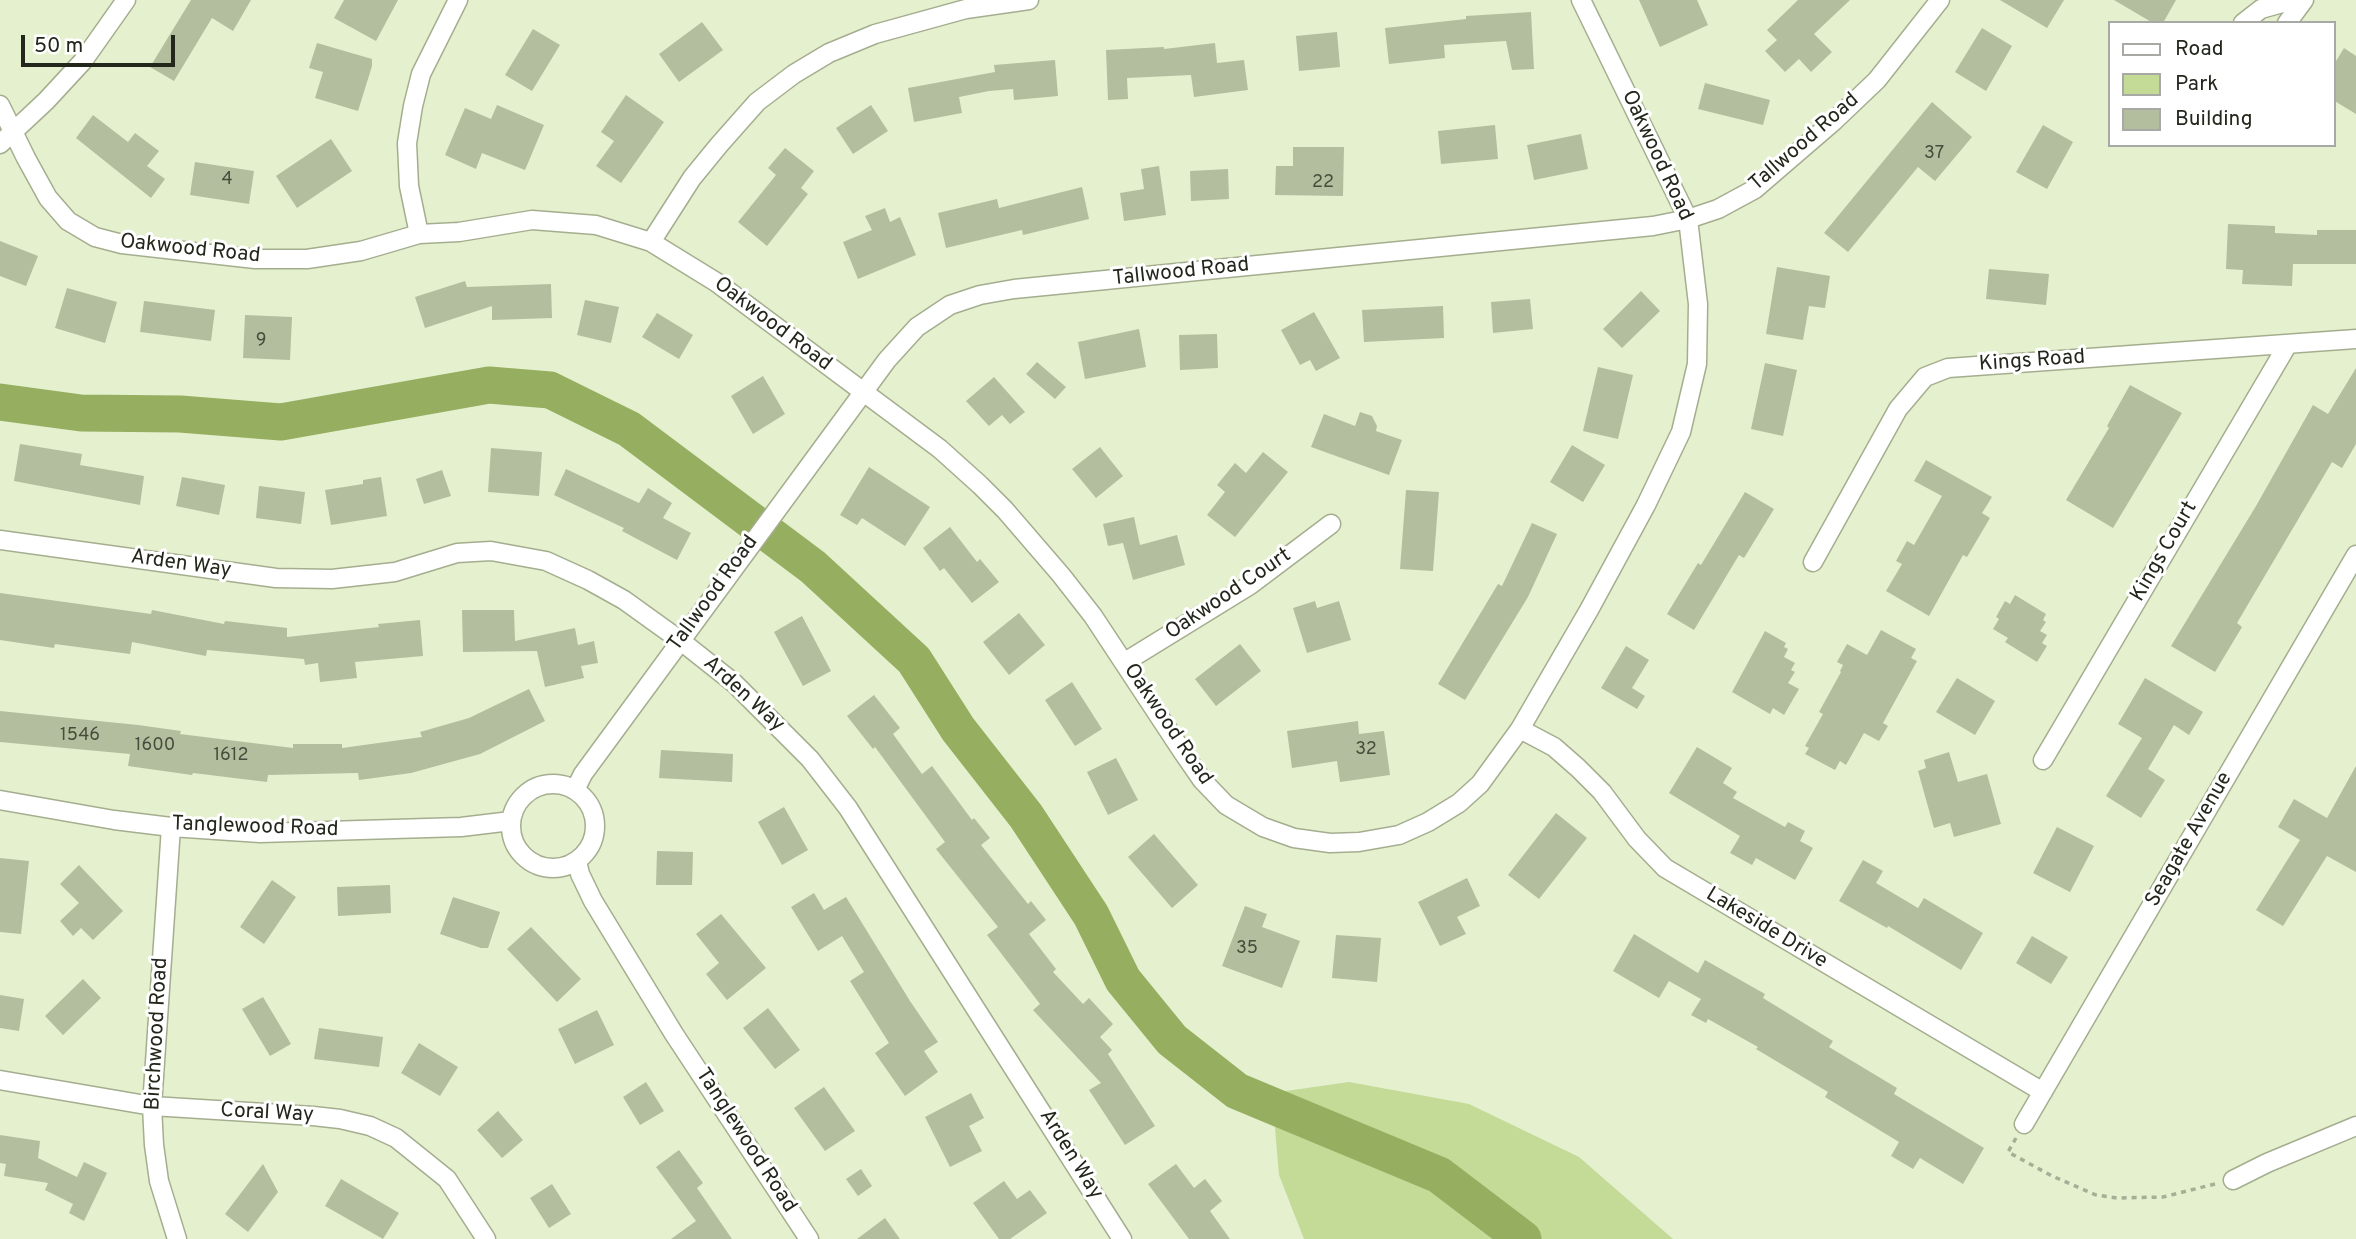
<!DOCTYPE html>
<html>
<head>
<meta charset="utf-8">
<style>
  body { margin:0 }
  #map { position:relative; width:2356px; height:1239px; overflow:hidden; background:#e5f0cf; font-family:Overpass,sans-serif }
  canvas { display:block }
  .legend { position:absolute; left:2108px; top:21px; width:228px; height:126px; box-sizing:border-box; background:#fff; border:2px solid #a7a9a4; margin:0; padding:9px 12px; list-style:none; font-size:21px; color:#23271b }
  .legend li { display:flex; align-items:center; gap:14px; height:35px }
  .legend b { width:35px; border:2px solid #a7a9a4 }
  .scale { position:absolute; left:21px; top:35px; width:154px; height:32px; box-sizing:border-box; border:4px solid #23271b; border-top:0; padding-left:9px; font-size:21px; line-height:24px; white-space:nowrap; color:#23271b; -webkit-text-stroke:5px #fff; paint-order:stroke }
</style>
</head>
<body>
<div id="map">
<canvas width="2356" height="1239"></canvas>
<ul class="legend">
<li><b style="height:9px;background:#fff"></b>Road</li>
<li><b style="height:19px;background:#c4da97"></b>Park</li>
<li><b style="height:19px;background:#b3be9e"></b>Building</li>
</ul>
<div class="scale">50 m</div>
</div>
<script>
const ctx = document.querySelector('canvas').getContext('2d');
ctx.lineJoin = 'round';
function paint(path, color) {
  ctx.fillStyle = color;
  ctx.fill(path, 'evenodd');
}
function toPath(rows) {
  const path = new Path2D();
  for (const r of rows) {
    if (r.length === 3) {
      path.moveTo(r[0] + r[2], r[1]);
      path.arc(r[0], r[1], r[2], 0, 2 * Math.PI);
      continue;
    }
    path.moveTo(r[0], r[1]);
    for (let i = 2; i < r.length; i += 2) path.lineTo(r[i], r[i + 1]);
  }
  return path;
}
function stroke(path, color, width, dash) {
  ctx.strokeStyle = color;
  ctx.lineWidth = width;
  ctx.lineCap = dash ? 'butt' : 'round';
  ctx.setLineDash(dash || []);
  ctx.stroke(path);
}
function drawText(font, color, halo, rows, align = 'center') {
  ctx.font = font + ' Overpass,sans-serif';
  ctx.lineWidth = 6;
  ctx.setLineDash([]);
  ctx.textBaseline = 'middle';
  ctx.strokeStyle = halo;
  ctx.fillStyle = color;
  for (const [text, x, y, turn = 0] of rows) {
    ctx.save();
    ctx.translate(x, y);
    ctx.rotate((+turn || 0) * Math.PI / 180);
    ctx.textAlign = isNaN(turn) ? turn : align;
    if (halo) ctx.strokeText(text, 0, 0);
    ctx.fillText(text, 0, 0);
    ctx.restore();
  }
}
paint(toPath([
  [1349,1082,1469,1104,1579,1157,1673,1239,1304,1239,1279,1175,1272,1093]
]), '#c4da97');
stroke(toPath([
  [0,402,81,413,180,414,281,422,489,385,550,390,629,429,813,567,914,660,958,729,1026,816,1091,915,1123,980,1172,1040,1237,1091,1439,1175,1523,1239]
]), '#96ae5f', 37);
paint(toPath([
  [191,0,251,0,233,31,212,18,174,81,150,67],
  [344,0,398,0,376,41,334,18],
  [1639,0,1697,0,1708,25,1660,47],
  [1798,0,1850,0,1814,34,1832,52,1811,72,1799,59,1785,72,1765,51,1777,40,1767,30],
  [2000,0,2064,0,2047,28],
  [2114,0,2176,0,2163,23,2153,23],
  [1531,12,1534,69,1512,70,1506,41,1444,45,1445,58,1389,64,1385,28,1466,19,1466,16],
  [702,22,723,50,679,82,659,54],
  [1982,28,2012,46,1986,91,1955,72],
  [533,29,560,45,532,91,505,75],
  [1337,32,1340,67,1299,71,1296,36],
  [317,43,372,59,372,66,358,111,315,98,323,72,309,68],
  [1215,43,1217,63,1244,60,1248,90,1194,97,1191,75,1127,78,1128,99,1108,100,1106,50,1164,47,1164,49],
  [2344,48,2356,56,2356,114,2333,100,2333,66],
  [1055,60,1058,96,1014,100,1013,89,989,91,959,97,962,113,914,122,908,88,995,72,994,65],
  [1705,83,1770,100,1763,125,1698,109],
  [626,95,664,122,621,183,596,166,614,141,601,132],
  [1932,102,1972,137,1935,181,1918,167,1848,252,1824,233],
  [497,105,544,125,525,170,482,153,476,169,445,155,465,108,491,119],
  [871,105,888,131,853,154,836,128],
  [93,115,128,142,135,133,159,151,147,166,165,179,151,198,76,138],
  [1495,125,1498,159,1441,164,1438,131],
  [2043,125,2073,142,2047,189,2016,172],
  [1581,134,1588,169,1534,180,1527,145],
  [331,139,352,171,297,208,276,176],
  [1293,147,1344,147,1343,196,1275,195,1276,166,1293,166],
  [785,148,814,171,801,188,808,194,767,246,738,222,776,175,768,168],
  [195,162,254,171,249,204,190,195],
  [1159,166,1166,215,1124,221,1120,193,1144,189,1141,169],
  [1228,169,1229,199,1191,201,1190,171],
  [1082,187,1089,219,1023,235,1022,230,946,248,938,213,997,199,999,208],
  [885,208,890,222,900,217,916,255,858,279,843,242,872,230,865,216],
  [2228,224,2275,226,2275,233,2317,235,2317,230,2356,230,2356,264,2293,264,2292,286,2242,284,2243,270,2226,269],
  [0,241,38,256,26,286,0,276],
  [1777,267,1830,276,1825,308,1809,306,1803,340,1766,334],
  [1989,269,2049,274,2046,305,1986,299],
  [465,281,467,287,551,284,552,318,492,320,492,306,425,328,415,297],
  [67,288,117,302,105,343,55,328],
  [1641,291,1660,311,1622,348,1603,329],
  [1530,299,1533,329,1493,333,1491,302],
  [585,300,619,307,611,343,577,335],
  [144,301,215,310,211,341,140,332],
  [1443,306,1444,338,1364,342,1362,310],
  [1314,312,1340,358,1316,371,1310,360,1300,365,1281,330],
  [657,313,693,335,679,359,642,337],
  [245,315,292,317,290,360,243,358],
  [1139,329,1146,367,1085,379,1078,342],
  [1217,334,1218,368,1180,370,1179,335],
  [1037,362,1066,387,1055,399,1026,374],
  [1765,363,1797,370,1783,436,1751,429],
  [1598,367,1633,375,1618,439,1583,431],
  [2356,368,2356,444,2342,468,2332,462,2237,623,2242,627,2215,672,2171,646,2256,506,2313,405,2328,414],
  [763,376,785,414,753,434,731,396],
  [994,377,1025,412,1010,424,1002,415,989,426,966,401],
  [2130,385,2182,413,2113,528,2066,500,2109,428,2107,426],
  [1360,412,1372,416,1377,426,1376,431,1402,440,1389,475,1311,447,1324,414,1355,426],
  [20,444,82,454,80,465,144,476,140,505,14,481],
  [1572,445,1605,465,1583,502,1550,482],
  [1100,447,1123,476,1096,498,1072,469],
  [491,448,542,452,539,496,488,492],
  [1263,452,1288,472,1235,537,1207,515,1225,492,1217,485,1235,463,1246,473],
  [1926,460,1992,497,1982,513,1990,518,1967,557,1963,555,1929,616,1886,591,1902,564,1896,561,1907,541,1914,545,1942,496,1914,481],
  [869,467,930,507,905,546,862,518,857,525,840,515],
  [566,469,639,503,648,488,672,503,663,518,691,533,677,560,622,531,624,528,554,495],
  [442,470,451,496,424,504,416,479],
  [182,477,225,485,219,515,176,506],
  [381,477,387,516,331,525,325,490,363,484,363,480],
  [259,486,305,492,301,524,256,518],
  [1406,490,1439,492,1433,571,1400,569],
  [1745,492,1774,509,1744,558,1739,555,1694,630,1667,614,1698,563,1701,565],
  [1134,517,1140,545,1177,535,1185,565,1133,580,1123,543,1108,546,1103,524],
  [1532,523,1557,534,1528,597,1465,700,1438,684,1498,584,1502,586],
  [950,527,977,562,980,559,999,582,972,603,944,568,940,571,923,548],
  [0,593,151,614,152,610,224,624,225,621,287,628,287,637,379,627,378,624,420,620,423,656,355,662,357,678,320,682,318,663,305,665,304,659,207,650,206,656,132,642,130,654,55,644,54,648,0,640],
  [2015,595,2046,614,2043,620,2046,622,2040,631,2047,635,2042,643,2047,646,2037,662,2005,642,2008,638,1993,629,1999,619,1996,617,2005,601,2010,604],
  [1315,601,1317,608,1339,601,1351,640,1307,653,1293,608],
  [462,610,514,610,515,641,575,628,578,645,594,641,598,663,581,666,584,678,545,687,537,651,463,652],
  [1019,613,1045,645,1009,675,983,642],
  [802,616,831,671,803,686,774,632],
  [1881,630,1916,649,1911,658,1917,661,1883,723,1888,726,1879,741,1864,733,1846,765,1840,761,1835,770,1805,754,1809,748,1805,746,1823,714,1819,712,1841,672,1840,671,1843,665,1837,662,1847,644,1867,655],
  [1765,631,1786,643,1784,647,1788,649,1784,657,1795,663,1791,670,1795,672,1788,683,1799,689,1784,715,1773,708,1770,714,1732,692],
  [1240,644,1261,671,1216,706,1195,679],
  [1626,646,1649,660,1632,688,1645,696,1637,709,1601,688],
  [1957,678,1995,701,1975,735,1936,712],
  [2145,678,2203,712,2189,735,2174,725,2148,769,2165,780,2141,818,2106,796,2142,738,2118,724],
  [1072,682,1102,729,1075,746,1045,700],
  [529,689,545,721,480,754,411,773,359,780,358,773,268,775,267,782,193,773,192,775,128,766,130,754,0,742,0,711,138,725,181,731,180,734,293,748,293,744,342,744,342,748,422,737,420,732,469,718],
  [874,695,900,728,893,734,922,774,932,766,972,820,974,818,990,838,981,845,1028,904,1031,901,1046,920,1029,934,1056,969,1053,972,1083,1004,1089,998,1113,1024,1100,1037,1112,1050,1108,1054,1155,1126,1125,1145,1089,1090,1101,1083,1033,1010,1040,1004,987,935,998,927,936,849,945,842,875,747,873,749,847,716],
  [1358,721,1359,734,1384,731,1390,775,1340,782,1337,761,1292,768,1287,731],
  [1697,747,1732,768,1723,783,1737,792,1733,798,1785,827,1788,822,1805,831,1800,841,1813,848,1795,880,1756,858,1752,865,1730,853,1740,836,1669,793],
  [661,750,733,754,732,782,659,778],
  [1949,752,1958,782,1987,774,2001,824,1954,837,1950,823,1934,828,1918,771,1926,768,1924,760],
  [1116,758,1138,800,1108,815,1087,772],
  [2356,766,2356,872,2327,856,2283,926,2256,910,2300,840,2278,827,2294,799,2327,818],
  [784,807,808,850,782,865,758,822],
  [1556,813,1587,838,1539,899,1508,875],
  [2057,827,2094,846,2070,892,2033,873],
  [1154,834,1198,885,1172,908,1128,857],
  [657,851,693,852,692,885,656,885],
  [0,858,29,861,21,934,0,932],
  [1863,860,1883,871,1876,883,1918,908,1924,898,1983,933,1961,970,1888,926,1887,928,1839,901],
  [79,865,123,911,93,940,81,928,73,936,60,921,79,903,60,884],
  [1467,878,1480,906,1457,917,1466,934,1440,946,1418,902],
  [272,880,296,897,264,944,240,927],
  [390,885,391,913,338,916,337,887],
  [814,893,824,910,846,897,910,1001,938,1042,924,1051,938,1072,905,1096,875,1053,889,1043,850,981,864,972,842,936,818,951,791,907],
  [453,897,500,912,488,948,481,948,440,934],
  [1245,906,1267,914,1262,927,1300,941,1282,988,1222,966],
  [721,914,766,968,727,1000,706,974,719,963,696,934],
  [531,927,581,979,557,1002,507,949],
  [1634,934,1698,973,1705,960,1765,994,1763,998,1833,1041,1829,1047,1897,1088,1894,1094,1984,1148,1963,1184,1920,1158,1913,1169,1891,1156,1899,1142,1825,1097,1828,1092,1756,1049,1758,1047,1708,1019,1706,1023,1691,1015,1701,999,1669,981,1659,998,1613,971],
  [1336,935,1381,938,1377,982,1332,978],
  [2032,936,2068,957,2051,984,2016,963],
  [83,979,101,998,63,1035,45,1016],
  [0,995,24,999,19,1031,0,1028],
  [263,997,291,1044,270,1056,242,1009],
  [768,1008,800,1050,775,1069,743,1028],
  [597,1010,614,1045,575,1064,558,1029],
  [319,1028,383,1037,379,1067,314,1059],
  [419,1043,458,1067,440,1096,401,1073],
  [646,1082,664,1111,640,1125,623,1097],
  [824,1087,855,1131,825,1151,794,1108],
  [971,1093,984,1118,969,1126,982,1151,950,1167,925,1117],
  [498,1111,523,1140,502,1158,477,1130],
  [0,1135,40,1141,38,1158,77,1177,84,1162,107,1173,84,1221,69,1213,73,1204,45,1190,48,1183,4,1176,6,1164,0,1163],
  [679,1150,703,1183,697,1188,732,1239,671,1239,696,1221,656,1167],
  [263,1164,278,1192,248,1232,225,1214],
  [1176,1164,1194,1188,1205,1179,1222,1201,1210,1211,1230,1239,1189,1239,1148,1184],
  [861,1169,872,1186,858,1196,846,1179],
  [341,1179,399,1213,383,1239,325,1206],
  [1004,1181,1017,1199,1030,1190,1047,1213,1010,1239,999,1239,973,1203],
  [552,1184,571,1214,549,1228,530,1198],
  [885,1218,900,1239,857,1239]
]), '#b3be9e');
const street = toPath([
  [2243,23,2261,9,2293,0],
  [2287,23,2304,0],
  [0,105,26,158,48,198,68,221,95,237,122,244,255,259,307,259,361,251,419,234,459,232,532,220,596,225,651,242,716,282,940,449,980,485,1005,510,1061,575,1093,616,1182,751,1202,780,1226,805,1263,827,1294,838,1330,843,1359,842,1399,835,1428,822,1459,803,1480,784,1520,729,1589,610,1646,505,1681,432,1697,364,1698,304,1688,219,1581,0],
  [0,144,46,101,83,61,126,0],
  [419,234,409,186,407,143,413,106,421,74,458,0],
  [651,242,692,178,719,145,757,102,794,74,829,53,875,34,966,9,1029,0],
  [0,540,276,578,332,579,395,572,457,553,491,551,546,561,588,580,624,600,681,641,734,683,810,759,848,808,1122,1239],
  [1813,562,1898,409,1925,377,1948,368,2356,339],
  [1125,662,1250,585,1331,524],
  [1520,729,1554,747,1578,768,1602,792,1637,839,1665,868,2043,1092],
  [2043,760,2288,344],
  [553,826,42],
  [575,790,583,774,887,360,917,327,950,305,980,295,1014,289,1653,226,1688,219,1718,209,1755,189,1834,121,1877,80,1940,0],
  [0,800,114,820,171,827,260,833,461,827,511,821],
  [171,827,152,1106,154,1145,159,1181,177,1239],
  [577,861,580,874,593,901,674,1034,809,1239],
  [0,1080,152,1106,313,1116,340,1119,370,1126,396,1138,447,1179,486,1239],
  [2024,1124,2356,555],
  [2233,1180,2267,1163,2356,1126]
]);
stroke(street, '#a4ae8f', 21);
stroke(toPath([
  [2016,1138,2008,1152,2052,1176,2096,1195,2117,1198,2163,1197,2215,1184]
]), '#a6af95', 3.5, [5, 5]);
stroke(street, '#fff', 18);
drawText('18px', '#474d3c', null, [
  ["37",1934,154],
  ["4",227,180],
  ["22",1323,183],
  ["9",261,341],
  ["1546",80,736],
  ["1600",155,746],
  ["32",1366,750],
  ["1612",231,756],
  ["35",1247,949]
]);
drawText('21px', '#23271b', '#fff', [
  ["Tallwood Road",1805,143,-41],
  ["Oakwood Road",1656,156,65],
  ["Oakwood Road",190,250,6],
  ["Tallwood Road",1181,273,-6],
  ["Oakwood Road",772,325,37],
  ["Kings Road",2032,362,-4],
  ["Kings Court",2165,552,-60],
  ["Arden Way",181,565,8],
  ["Tallwood Road",714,594,-54],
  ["Oakwood Court",1229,595,-34],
  ["Arden Way",743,695,42],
  ["Oakwood Road",1167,725,56],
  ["Tanglewood Road",255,828,2],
  ["Seagate Avenue",2190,840,-60],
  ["Lakeside Drive",1766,929,31],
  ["Birchwood Road",158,1034,-87],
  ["Coral Way",267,1114,3],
  ["Tanglewood Road",745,1141,57],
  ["Arden Way",1070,1155,58]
]);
</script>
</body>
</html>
